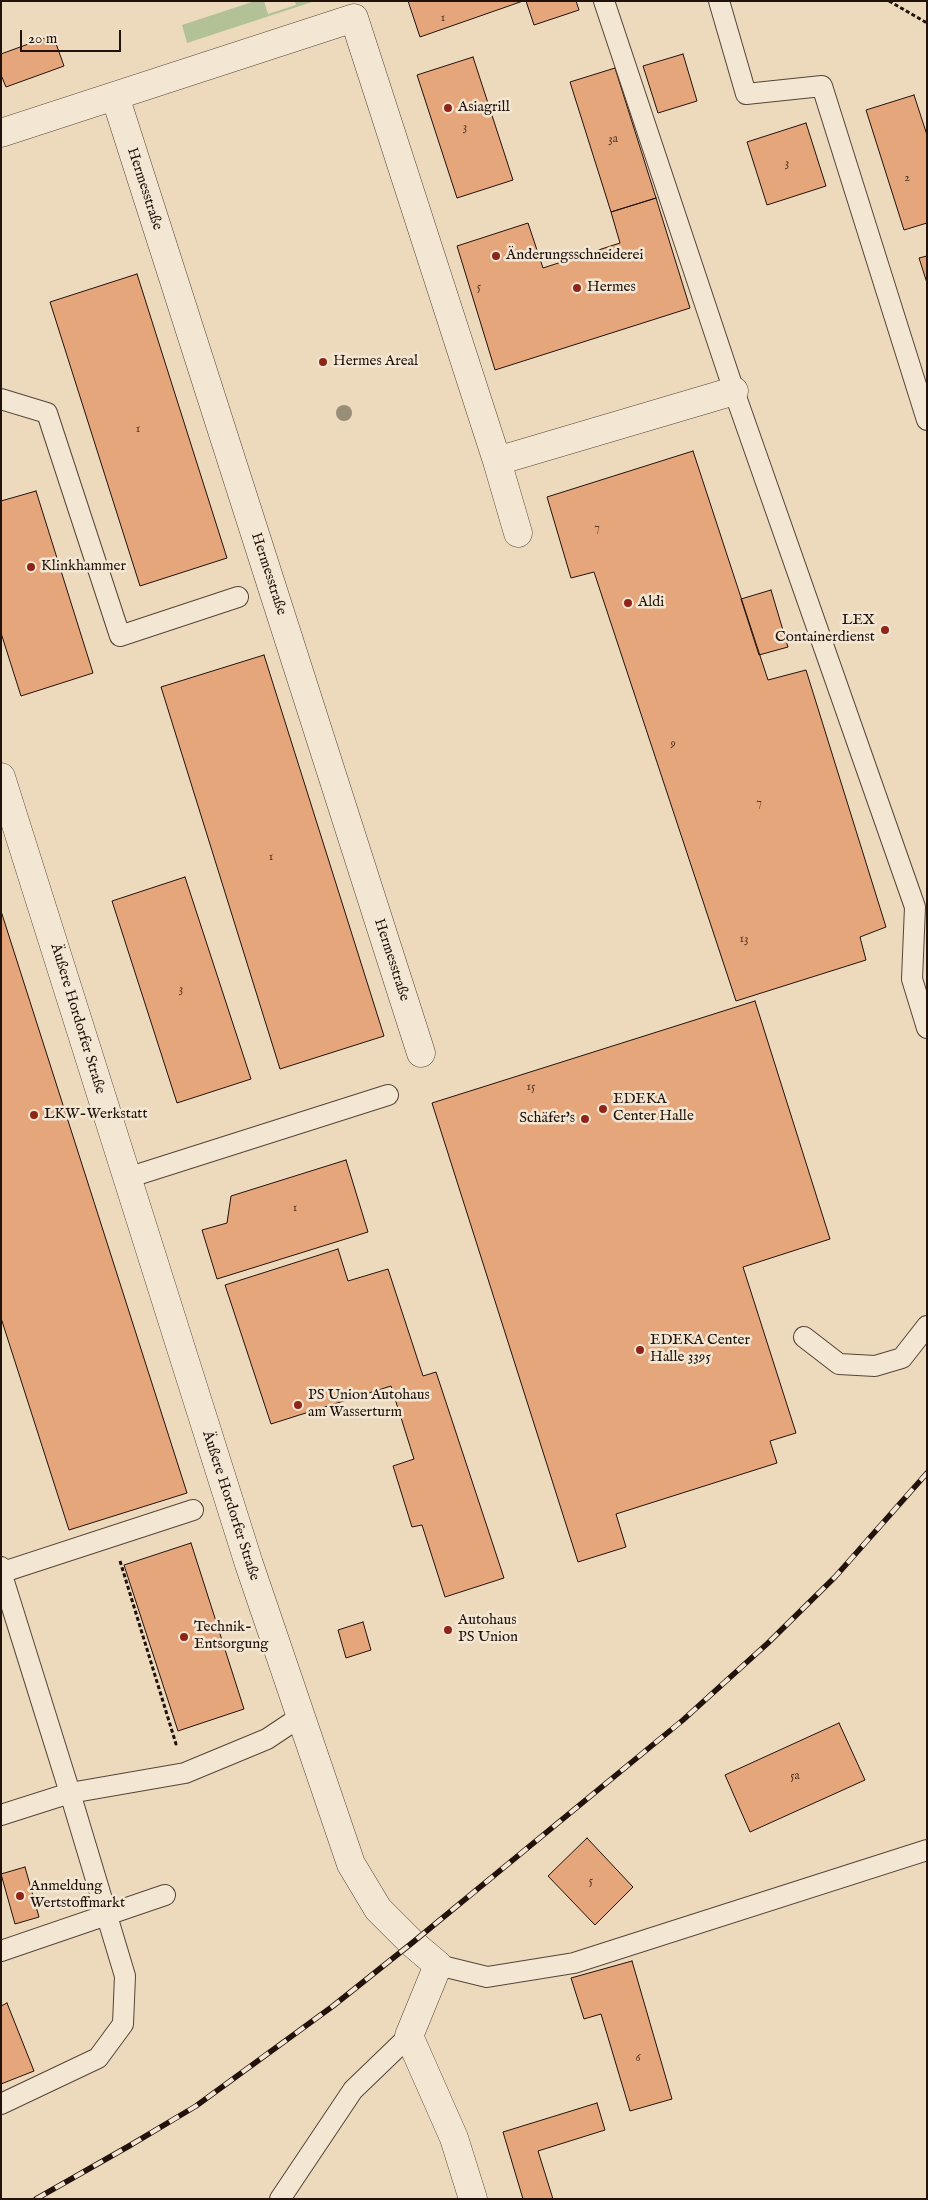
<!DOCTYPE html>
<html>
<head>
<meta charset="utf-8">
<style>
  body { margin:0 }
  #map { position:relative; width:928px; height:2200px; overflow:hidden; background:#eddabd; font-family:"IM FELL English",serif }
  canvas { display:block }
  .frame { position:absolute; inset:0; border:2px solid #22120b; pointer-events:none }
  .scale { position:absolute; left:20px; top:30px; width:101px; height:22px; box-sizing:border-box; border:2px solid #22120b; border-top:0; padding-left:6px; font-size:15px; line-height:18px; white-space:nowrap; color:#22120b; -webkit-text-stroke:4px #f3e7d4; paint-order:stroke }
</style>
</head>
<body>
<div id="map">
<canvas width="928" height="2200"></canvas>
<div class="frame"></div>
<div class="scale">20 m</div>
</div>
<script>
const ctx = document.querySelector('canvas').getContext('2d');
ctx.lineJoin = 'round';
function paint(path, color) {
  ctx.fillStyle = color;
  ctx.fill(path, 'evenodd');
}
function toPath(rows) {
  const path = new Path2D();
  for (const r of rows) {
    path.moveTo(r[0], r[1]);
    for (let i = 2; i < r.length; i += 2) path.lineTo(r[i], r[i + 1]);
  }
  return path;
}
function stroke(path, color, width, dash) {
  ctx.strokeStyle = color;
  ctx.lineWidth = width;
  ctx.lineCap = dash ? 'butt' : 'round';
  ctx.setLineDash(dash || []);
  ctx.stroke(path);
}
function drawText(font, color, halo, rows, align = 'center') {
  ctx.font = font + ' "IM FELL English",serif';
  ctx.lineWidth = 5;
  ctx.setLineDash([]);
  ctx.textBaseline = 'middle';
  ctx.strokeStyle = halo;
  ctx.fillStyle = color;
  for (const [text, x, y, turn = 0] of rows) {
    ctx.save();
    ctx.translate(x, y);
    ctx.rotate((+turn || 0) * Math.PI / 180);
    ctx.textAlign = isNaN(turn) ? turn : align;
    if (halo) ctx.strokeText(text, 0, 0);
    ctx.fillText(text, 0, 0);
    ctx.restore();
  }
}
paint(toPath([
  [255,1,264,1,268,14,296,5,295,1,315,1,187,43,182,25]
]), '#b2c196');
const building = toPath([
  [408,1,523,1,420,37,408,1],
  [526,1,576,1,579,10,534,25,526,1],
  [53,35,64,66,6,87,1,75,1,54,53,35],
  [683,54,697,101,658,113,643,66,683,54],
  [473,57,513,180,457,198,417,75,473,57],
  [615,68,656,198,611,212,570,82,615,68],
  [914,95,927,135,927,223,904,230,866,110,914,95],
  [806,123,826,186,767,205,747,142,806,123],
  [656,198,690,308,495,370,457,246,528,223,543,268,620,243,611,212,656,198],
  [927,256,927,283,919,258,927,256],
  [137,274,227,558,140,586,50,302,137,274],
  [693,451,768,680,806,670,886,927,860,937,866,960,736,1001,594,572,571,578,547,497,693,451],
  [36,491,93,673,21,696,1,633,1,501,36,491],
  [771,590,788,647,759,655,741,599,771,590],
  [264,655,384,1036,280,1069,161,687,264,655],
  [185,877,251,1079,177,1103,112,901,185,877],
  [1,911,187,1493,69,1530,1,1318,1,911],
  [755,1001,830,1239,743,1267,796,1433,770,1441,777,1463,616,1514,626,1547,578,1562,432,1103,755,1001],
  [346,1160,368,1232,217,1279,202,1230,227,1223,231,1196,346,1160],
  [338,1249,348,1281,388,1269,423,1376,436,1372,504,1578,445,1597,422,1525,412,1527,393,1466,414,1459,391,1386,271,1424,225,1285,338,1249],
  [191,1543,244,1709,178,1731,124,1565,191,1543],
  [363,1622,371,1650,346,1658,338,1630,363,1622],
  [839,1723,865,1780,750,1832,725,1775,839,1723],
  [587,1838,633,1887,595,1925,548,1876,587,1838],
  [25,1867,39,1917,15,1924,1,1874,25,1867],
  [632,1961,672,2099,630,2111,601,2014,584,2019,571,1978,632,1961],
  [7,2003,34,2071,1,2084,1,2006,7,2003],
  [597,2103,605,2130,538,2151,553,2199,523,2199,503,2132,597,2103]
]);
paint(building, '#e5a67c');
stroke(building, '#22120b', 1);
const lane = toPath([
  [604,1,734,391,915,907,912,979,927,1028],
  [719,1,746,94,822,86,927,420],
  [1,399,47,413,120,636,238,597],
  [127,1178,388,1095],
  [804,1337,839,1364,875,1366,902,1358,927,1326],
  [1,1567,3,1572,193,1510],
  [1,1572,70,1793,185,1773,267,1739,300,1717],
  [1,1815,70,1793,125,1976,123,2024,98,2058,1,2104],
  [1,1951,165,1895],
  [438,1965,487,1977,574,1963,927,1850],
  [280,2199,353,2090,409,2036]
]);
const street = toPath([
  [115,96,421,1053],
  [1,133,354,18,497,461,518,533],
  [497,461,734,391],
  [1,777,249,1564,351,1864,378,1909,412,1943,438,1965,409,2036,454,2138,473,2199]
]);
stroke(lane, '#554438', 22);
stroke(street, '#554438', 29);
stroke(toPath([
  [889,1,927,23],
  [120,1561,176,1744,178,1743]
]), '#22120b', 3, [4, 2.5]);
stroke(lane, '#f3e7d4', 20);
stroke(street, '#f3e7d4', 28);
const rail = toPath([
  [36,2199,129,2146,196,2106,333,2006,412,1943,683,1720,768,1643,835,1577,927,1473]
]);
stroke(rail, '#22120b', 5.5);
stroke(rail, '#f3e7d4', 4, [11]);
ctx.fillStyle = '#998e76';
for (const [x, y] of [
  [344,413]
]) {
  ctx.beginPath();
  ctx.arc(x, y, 8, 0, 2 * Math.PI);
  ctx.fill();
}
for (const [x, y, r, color] of [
  [448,108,5,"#8f2418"],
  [496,256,5,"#8f2418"],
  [577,288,5,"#8f2418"],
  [323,362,5,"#8f2418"],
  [31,567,5,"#8f2418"],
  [628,603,5,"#8f2418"],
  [885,630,5,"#8f2418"],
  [603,1109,5,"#8f2418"],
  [34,1115,5,"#8f2418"],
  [585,1119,5,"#8f2418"],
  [640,1350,5,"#8f2418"],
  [298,1405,5,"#8f2418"],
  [448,1630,5,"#8f2418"],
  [184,1637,5,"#8f2418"],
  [20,1896,5,"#8f2418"]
]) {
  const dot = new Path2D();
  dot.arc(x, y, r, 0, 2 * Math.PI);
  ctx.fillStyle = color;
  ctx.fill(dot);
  stroke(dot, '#f3e7d4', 2);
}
drawText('12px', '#533727', null, [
  ["1",443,19],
  ["3",465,128],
  ["3a",613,140],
  ["3",787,164],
  ["2",907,179],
  ["5",479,288],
  ["1",138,430],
  ["7",597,529],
  ["9",673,745],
  ["7",759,804],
  ["1",271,858],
  ["13",744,940],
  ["3",181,990],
  ["15",531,1088],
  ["1",295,1209],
  ["5a",795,1777],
  ["5",591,1882],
  ["6",638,2059]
]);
drawText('15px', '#22120b', '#f3e7d4', [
  ["Asiagrill",458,108],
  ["Änderungsschneiderei",506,256],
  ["Hermes",587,288],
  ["Hermes Areal",333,362],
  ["Klinkhammer",41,567],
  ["Aldi",638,603],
  ["LEX",875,621,"right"],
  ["Containerdienst",875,638,"right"],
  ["EDEKA",613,1100],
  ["Center Halle",613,1117],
  ["LKW-Werkstatt",44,1115],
  ["Schäfer's",575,1119,"right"],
  ["EDEKA Center",650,1341],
  ["Halle 3395",650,1358],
  ["PS Union Autohaus",308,1396],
  ["am Wasserturm",308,1413],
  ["Autohaus",458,1621],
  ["PS Union",458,1638],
  ["Technik-",194,1628],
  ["Entsorgung",194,1645],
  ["Anmeldung",30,1887],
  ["Wertstoffmarkt",30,1904]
], 'left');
drawText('15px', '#22120b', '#f3e7d4', [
  ["Hermesstraße",144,189,72],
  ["Hermesstraße",268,574,72],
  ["Hermesstraße",391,960,72],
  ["Äußere Hordorfer Straße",77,1019,73],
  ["Äußere Hordorfer Straße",230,1506,72]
]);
</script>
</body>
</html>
